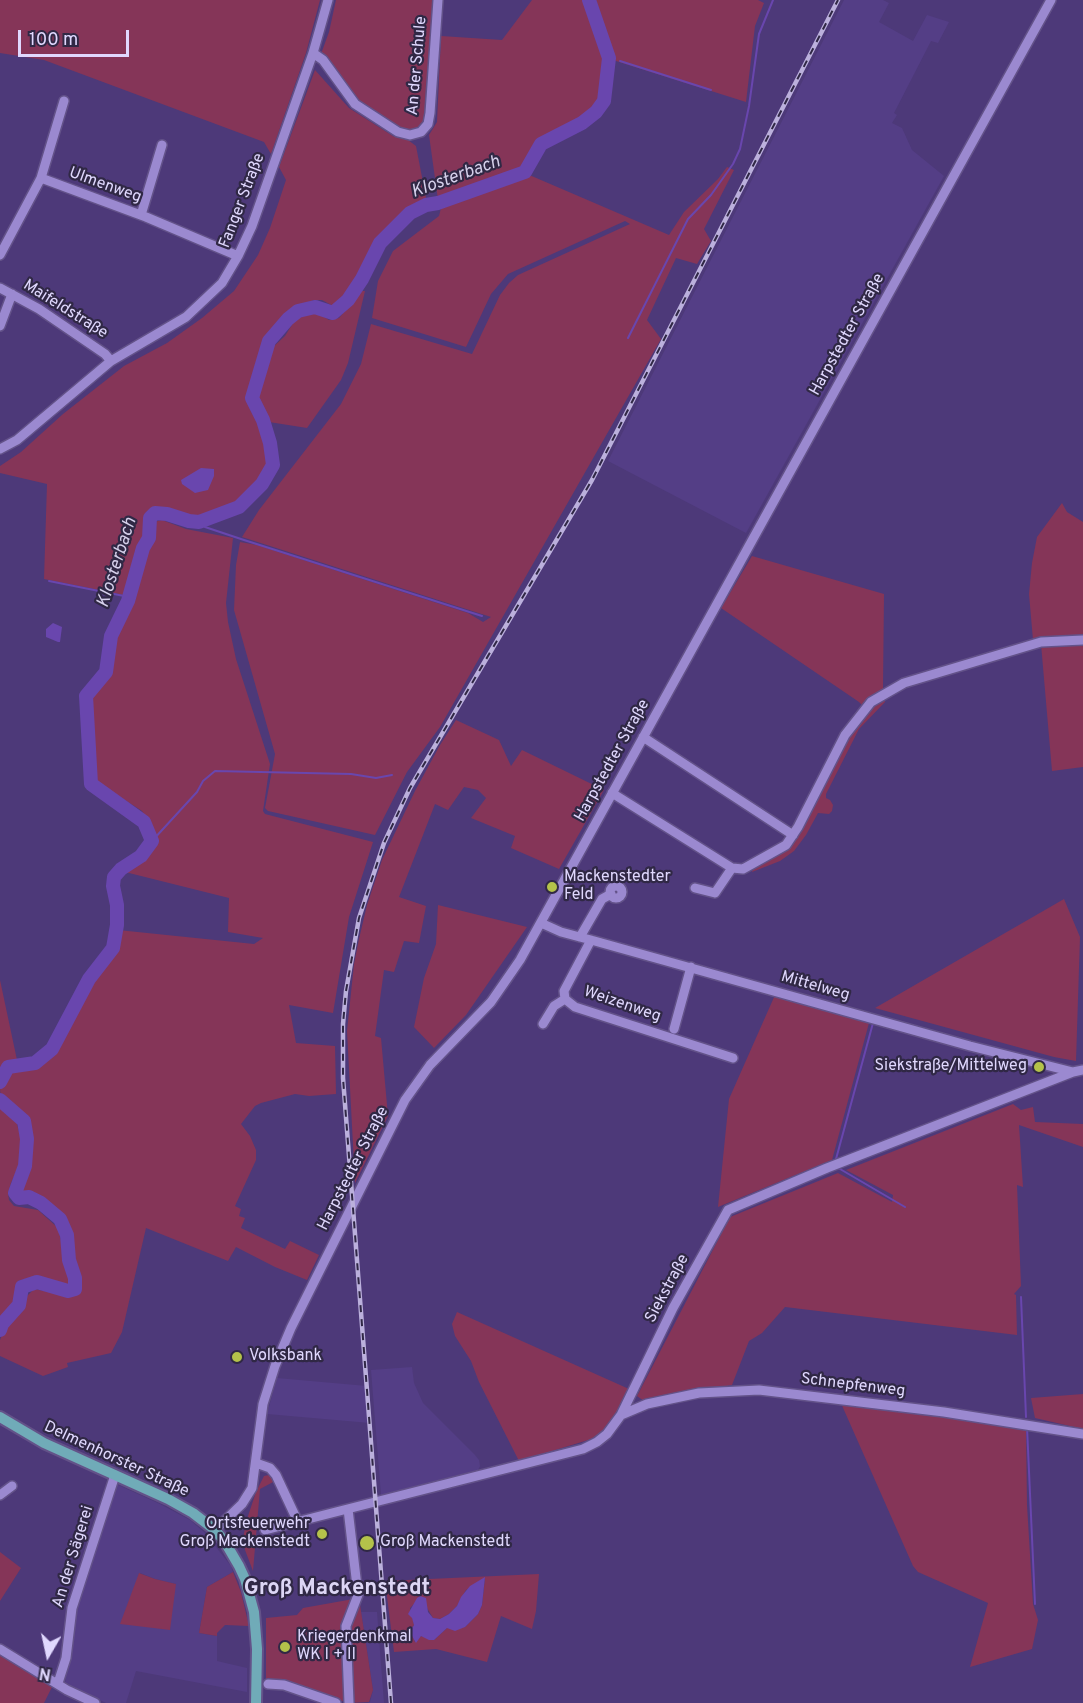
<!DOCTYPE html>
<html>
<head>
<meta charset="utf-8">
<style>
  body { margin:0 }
  #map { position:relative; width:1083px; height:1703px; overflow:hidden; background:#4d3979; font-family:Overpass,sans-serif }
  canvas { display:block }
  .north { position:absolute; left:18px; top:1625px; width:60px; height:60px; -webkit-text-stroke:4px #302845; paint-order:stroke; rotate:189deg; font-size:16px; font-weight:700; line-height:24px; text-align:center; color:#e0d8fe }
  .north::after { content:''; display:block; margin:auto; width:21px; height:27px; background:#e0d8fe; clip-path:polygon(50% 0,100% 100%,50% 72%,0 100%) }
  .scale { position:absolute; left:18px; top:30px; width:111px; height:27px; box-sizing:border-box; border:3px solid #e0d8fe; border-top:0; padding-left:8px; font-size:18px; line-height:21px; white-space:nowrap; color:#e0d8fe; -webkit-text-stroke:4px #302845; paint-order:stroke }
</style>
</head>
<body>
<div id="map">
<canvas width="1083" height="1703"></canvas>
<div class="north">N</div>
<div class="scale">100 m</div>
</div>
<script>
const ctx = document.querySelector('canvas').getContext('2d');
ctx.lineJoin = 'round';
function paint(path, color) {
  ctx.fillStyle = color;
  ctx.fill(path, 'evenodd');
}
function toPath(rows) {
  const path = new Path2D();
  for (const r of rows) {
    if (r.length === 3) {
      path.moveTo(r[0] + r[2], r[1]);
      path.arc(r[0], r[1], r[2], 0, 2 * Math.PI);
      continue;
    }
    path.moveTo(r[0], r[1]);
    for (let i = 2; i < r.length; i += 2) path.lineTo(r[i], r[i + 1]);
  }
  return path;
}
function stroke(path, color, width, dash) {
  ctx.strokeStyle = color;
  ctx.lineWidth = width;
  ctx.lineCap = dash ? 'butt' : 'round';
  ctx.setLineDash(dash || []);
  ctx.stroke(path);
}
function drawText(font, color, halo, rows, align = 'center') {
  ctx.font = font + ' Overpass,sans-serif';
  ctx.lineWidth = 4.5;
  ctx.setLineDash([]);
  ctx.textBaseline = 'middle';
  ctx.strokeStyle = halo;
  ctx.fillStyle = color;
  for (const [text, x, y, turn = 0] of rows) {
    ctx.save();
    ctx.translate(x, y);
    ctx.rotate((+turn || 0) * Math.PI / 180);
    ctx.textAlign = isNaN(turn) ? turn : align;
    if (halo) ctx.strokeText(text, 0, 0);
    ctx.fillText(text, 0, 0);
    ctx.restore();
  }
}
paint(toPath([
  [844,0,883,0,889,3,879,22,913,41,927,15,949,22,938,43,931,41,894,113,897,115,892,123,902,128,912,150,944,176,746,533,608,461],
  [412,1367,414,1383,423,1403,475,1455,479,1460,480,1466,478,1470,381,1495,371,1370],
  [277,1378,367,1386,370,1423,267,1414],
  [116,1484,160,1504,190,1520,204,1532,231,1566,233,1572,207,1587,199,1633,217,1636,217,1661,247,1668,247,1692,136,1671,126,1703,106,1703,65,1683,76,1603],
  [140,1573,155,1579,176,1584,121,1623],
  [361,1612,377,1612,384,1703,367,1703,370,1702,373,1690]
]), '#543e86');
paint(toPath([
  [0,0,320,0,306,53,271,154,264,142,44,60,0,53],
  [336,0,434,0,426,117,421,126,409,132,402,130,356,100,321,54,329,32],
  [532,0,585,0,605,53,603,94,600,102,591,113,570,127,538,144,524,170,438,200,429,135,437,122,441,36,502,40],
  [592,0,758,0,764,3,755,26,746,102,613,60,611,45,600,26],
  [315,70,349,108,393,136,408,140,416,146,426,198,404,214,376,244,354,284,337,302,333,306,322,300,314,300,304,304,285,315,277,328,268,336,256,369,249,400,249,407,262,432,268,457,269,469,267,475,256,488,236,506,212,515,188,518,161,509,146,512,143,536,124,595,44,579,47,484,0,473,0,466,21,452,63,414,124,366,167,343,202,318,234,291,258,255,270,228,286,180,279,167],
  [727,167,734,170,704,229,711,241,697,264,676,258,647,320,661,339,440,727,407,772,375,835,268,811,265,808,275,754,234,610,236,565,240,542,257,545,468,613,483,622,491,617,242,537,259,510,341,404,361,364,371,324,472,354,500,295,509,283,518,275,630,224,625,221,508,274,491,294,466,347,372,318,378,281,393,251,439,216,442,204,527,174,669,235,684,212,718,179],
  [362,291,365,291,348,363,341,380,307,428,269,422,258,397,264,370,273,347,285,336,293,323,303,314,315,311,329,320,339,318],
  [1062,503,1067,512,1083,522,1083,638,1033,640,1029,594,1032,563,1037,537],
  [162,520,186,529,233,538,226,603,228,622,236,659,270,764,263,811,265,814,373,842,349,917,333,1013,289,1005,296,1043,335,1046,336,1094,309,1096,295,1094,261,1103,255,1106,241,1124,250,1136,256,1150,256,1160,235,1206,241,1209,239,1216,245,1218,241,1228,285,1249,290,1241,319,1255,307,1280,275,1267,236,1247,228,1261,146,1228,122,1332,111,1353,67,1363,68,1367,43,1376,0,1356,0,1340,4,1330,18,1315,27,1296,34,1289,64,1295,75,1294,79,1287,72,1254,69,1229,50,1206,39,1197,24,1196,20,1191,28,1170,28,1142,26,1122,1,1099,0,1089,9,1070,37,1066,53,1051,114,950,118,930,254,944,263,938,228,932,229,898,125,872,144,859,157,838,142,811,95,781,88,696,108,673,116,635,131,603,154,522],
  [752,556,884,594,883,687,885,702,859,729,826,794,826,798,830,800,833,805,832,811,829,814,818,813,806,835,794,851,780,861,752,872,754,865,787,847,846,737,866,709,859,702,721,608],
  [1083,642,1083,767,1052,771,1041,644],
  [456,720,499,740,511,766,522,750,604,790,559,869,511,848,515,836,471,818,486,798,478,790,464,787,448,810,435,804,399,897,426,906,419,943,404,941,394,972,384,970,375,1036,381,1038,388,1116,355,1183,347,1031,354,964,359,939,367,905,382,860,415,791,440,745],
  [1064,899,1080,937,1076,1061,1054,1057,875,1008],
  [438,905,527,927,466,1015,434,1048,414,1027,424,978,436,944],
  [0,980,17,1060,8,1062,0,1070],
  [775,995,869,1023,832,1160,718,1207,729,1099],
  [0,1102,16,1120,21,1139,22,1159,11,1183,8,1193,9,1200,14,1206,38,1210,58,1228,71,1283,68,1285,45,1278,29,1278,18,1281,13,1304,0,1318],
  [1013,1104,1021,1110,1033,1107,1035,1122,1083,1124,1083,1147,1019,1125,1023,1187,1017,1185,1021,1286,1014,1294,1016,1295,1017,1335,785,1307,762,1333,749,1341,732,1385,644,1401,637,1396,730,1217,838,1173,892,1202,893,1195,846,1170],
  [457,1312,629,1389,611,1425,595,1438,519,1461,479,1382,471,1361,455,1336,452,1324],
  [1083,1394,1083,1429,1035,1418,1031,1398],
  [840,1401,1026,1428,1027,1505,1033,1604,1038,1620,1032,1649,970,1667,988,1603,918,1572,913,1566],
  [269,1475,275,1481,260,1489,253,1571,245,1550,243,1538,247,1519,256,1492,264,1476],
  [0,1552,21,1568,0,1601],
  [233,1572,241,1592,249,1626,225,1625,217,1633,217,1636,199,1633,207,1587],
  [139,1573,155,1579,176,1584,170,1630,120,1624],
  [539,1574,536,1611,532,1629,501,1616,487,1662,436,1649,394,1652,385,1581],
  [485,1578,482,1605,478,1614,465,1627,447,1628,434,1640,421,1636,415,1642,410,1630,414,1625,410,1608,417,1601,427,1608,433,1618,440,1619,449,1614,457,1606,466,1590],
  [359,1598,373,1690,369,1702,348,1703,281,1680,266,1679,266,1618,297,1615,303,1608],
  [0,1653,53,1685,44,1703,0,1703]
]), '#853558');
paint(toPath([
  [201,468,214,469,214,476,208,490,195,493,182,484,181,480],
  [53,623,62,627,60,642,58,642,46,637,46,629],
  [485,1577,482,1605,478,1614,465,1627,455,1631,447,1628,434,1640,429,1640,421,1636,416,1643,412,1636,410,1636,409,1634,414,1625,412,1618,408,1614,417,1598,420,1596,426,1598,428,1612,433,1618,440,1619,449,1614,457,1606,461,1597,470,1586]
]), '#6946ae');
stroke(toPath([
  [609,58,612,58],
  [620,61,711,90],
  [628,338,688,219,711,195,733,164,740,149,749,106,759,34,773,0],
  [199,522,205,527,244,540,482,616],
  [49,581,129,597],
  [152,841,197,792,203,781,215,771,351,774,376,778,392,775],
  [836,1159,873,1023],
  [840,1169,905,1207],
  [1021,1297,1026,1417],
  [1027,1427,1035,1604]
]), '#6946ae', 2);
stroke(toPath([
  [0,1082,8,1067,35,1063,52,1049,89,979,113,948,117,925,117,905,113,886,114,877,121,869,141,856,152,841,144,822,91,784,86,696,106,672,111,636,128,601,143,548,149,538,150,518,155,513,167,514,189,521,199,522,239,507,262,484,273,465,270,443,263,420,252,398,269,341,288,319,298,311,315,307,333,313,348,300,362,279,380,243,410,213,426,205,438,203,525,172,541,144,582,123,596,112,604,101,609,58,589,0],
  [0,1100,24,1121,27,1139,25,1166,15,1193,19,1198,29,1197,41,1203,60,1219,67,1235,69,1260,75,1278,75,1289,68,1291,37,1282,22,1287,19,1305,2,1324,0,1330]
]), '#6946ae', 14);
const minor = toPath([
  [313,53,323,60,355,104,398,132,410,135,421,132,428,124,430,113,438,0],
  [41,178,64,101],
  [141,215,162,145],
  [0,255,41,178,146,217,238,256],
  [0,288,39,309,105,354,111,361],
  [0,326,12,294],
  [0,449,17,440,111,361,186,317,222,283,238,256,252,226,313,53,328,0],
  [643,737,793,835],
  [612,793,732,868,743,869,786,845,798,827,845,735,871,702,904,683,1041,642,1083,640],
  [616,892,6],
  [695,888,715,893,732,868],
  [541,923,561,932,591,940,970,1046,1073,1072],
  [580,937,602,899,611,894],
  [591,940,564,991,565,999,575,1007,733,1058],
  [543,1024,554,1006,565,999],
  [674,1029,691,967],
  [621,1415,647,1404,699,1393,759,1390,944,1412,1083,1434],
  [256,1463,270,1468,276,1475,298,1522],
  [0,1495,12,1486],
  [348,1509,358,1595,346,1626,349,1703],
  [215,1530,242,1504,252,1488,263,1404,275,1366,291,1328,405,1100,430,1065,491,1002,520,960,1051,0],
  [265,1530,583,1449,597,1442,607,1434,621,1415,673,1308,728,1210,827,1168,1073,1072,1083,1070],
  [0,1649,67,1690,95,1703],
  [58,1683,66,1658,72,1608,115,1475],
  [268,1684,284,1685,336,1703]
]);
const major = toPath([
  [0,1417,44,1443,168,1499,193,1513,215,1530,225,1542,239,1566,245,1579,254,1612,257,1649,256,1703]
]);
stroke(minor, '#635289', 12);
stroke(major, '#635289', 14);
stroke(minor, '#9b89d0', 9);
stroke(major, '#70abb8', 10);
const rail = toPath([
  [391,1703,343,1078,343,1024,346,991,359,918,384,843,410,788,592,480,838,0]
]);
stroke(rail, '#bbb0dc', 4.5);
stroke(rail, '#302845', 2, [7]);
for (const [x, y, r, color] of [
  [552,887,6,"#b4c24a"],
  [1039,1067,6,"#b4c24a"],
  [237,1357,6,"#b4c24a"],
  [322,1534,6,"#b4c24a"],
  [367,1543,8,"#b4c24a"],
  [285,1647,6,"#b4c24a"]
]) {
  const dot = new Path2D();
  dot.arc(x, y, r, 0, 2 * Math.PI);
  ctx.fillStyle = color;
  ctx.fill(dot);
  stroke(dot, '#302845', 2);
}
drawText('16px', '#e0d8fe', '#302845', [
  ["An der Schule",418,66,-85],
  ["Ulmenweg",105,186,20],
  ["Fanger Straße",243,201,-69],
  ["Maifeldstraße",65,310,32],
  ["Harpstedter Straße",848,335,-61],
  ["Harpstedter Straße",613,761,-61],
  ["Mittelweg",815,987,16],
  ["Weizenweg",622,1005,19],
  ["Harpstedter Straße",354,1169,-63],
  ["Siekstraße",668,1289,-62],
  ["Schnepfenweg",853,1386,7],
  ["Delmenhorster Straße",116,1460,25],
  ["An der Sägerei",74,1557,-73]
]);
drawText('16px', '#e0d8fe', '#302845', [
  ["Mackenstedter",564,878],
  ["Feld",564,896],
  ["Siekstraße/Mittelweg",1027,1067,"right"],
  ["Volksbank",249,1357],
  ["Ortsfeuerwehr",310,1525,"right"],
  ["Groß Mackenstedt",310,1543,"right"],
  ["Groß Mackenstedt",380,1543],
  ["Kriegerdenkmal",297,1638],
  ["WK I + II",297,1656]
], 'left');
drawText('italic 18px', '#d6d0eb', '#302845', [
  ["Klosterbach",456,178,-20],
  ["Klosterbach",118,563,-72]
]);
drawText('bold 22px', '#ddd6f5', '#302845', [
  ["Groß Mackenstedt",337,1590]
]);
</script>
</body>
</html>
